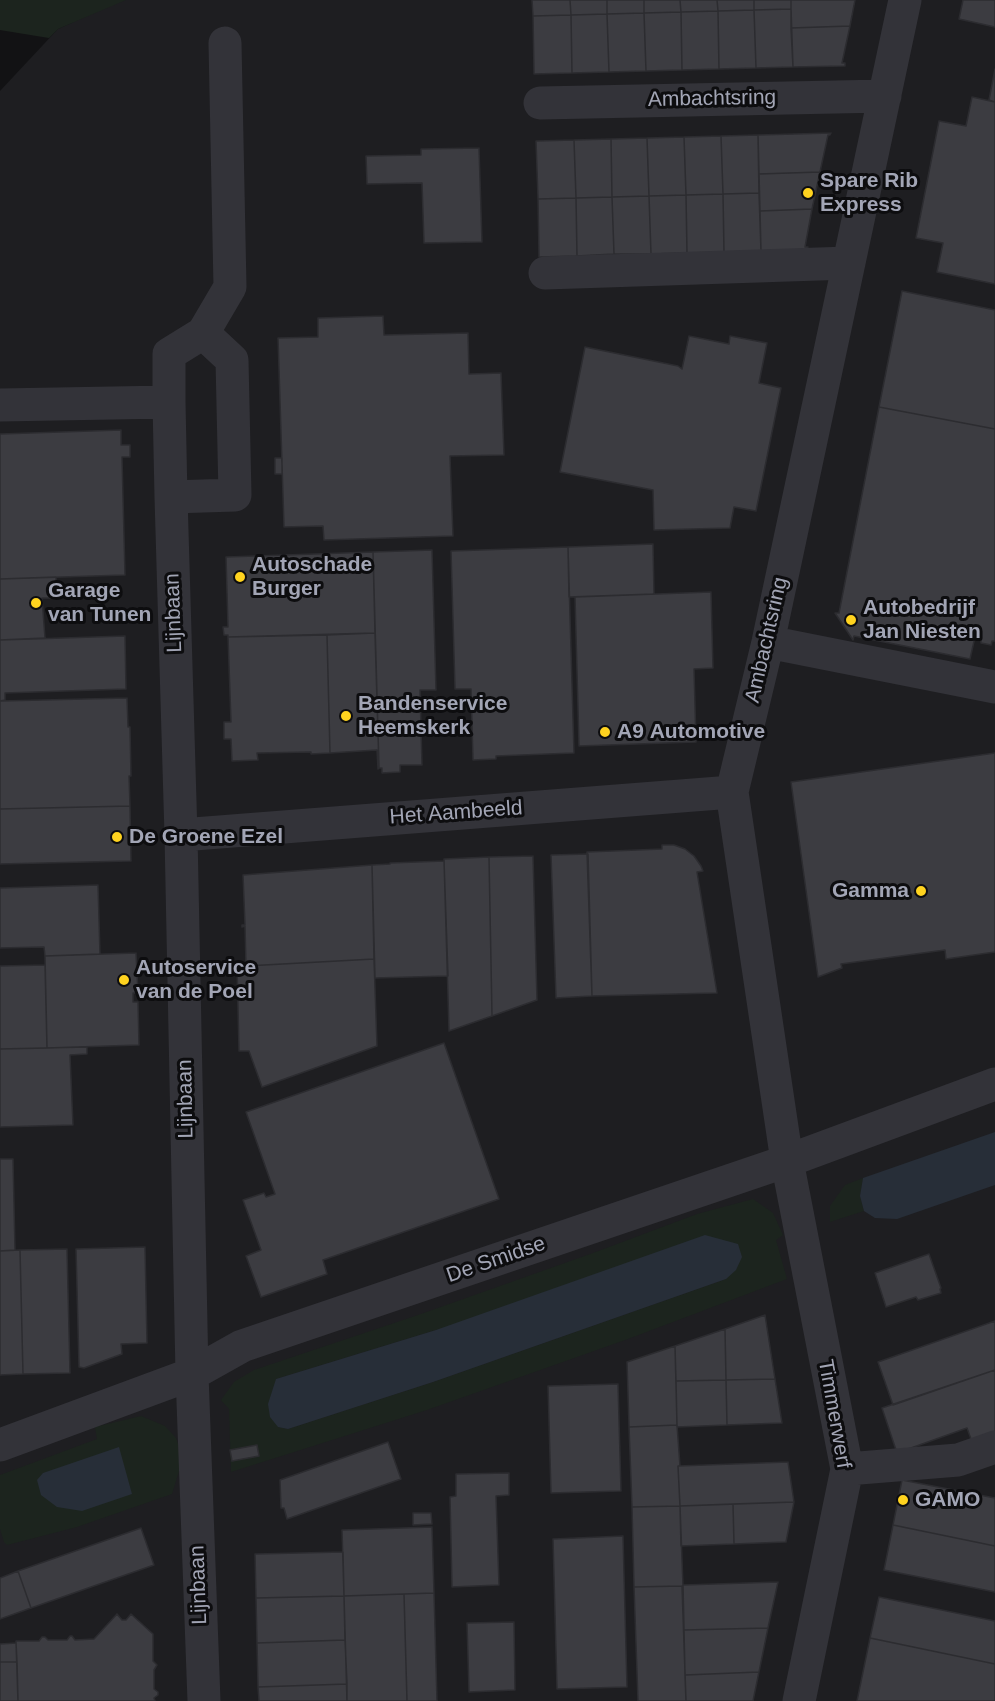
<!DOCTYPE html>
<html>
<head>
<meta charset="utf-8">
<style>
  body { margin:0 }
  canvas { display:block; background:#121214 }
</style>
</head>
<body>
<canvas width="995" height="1701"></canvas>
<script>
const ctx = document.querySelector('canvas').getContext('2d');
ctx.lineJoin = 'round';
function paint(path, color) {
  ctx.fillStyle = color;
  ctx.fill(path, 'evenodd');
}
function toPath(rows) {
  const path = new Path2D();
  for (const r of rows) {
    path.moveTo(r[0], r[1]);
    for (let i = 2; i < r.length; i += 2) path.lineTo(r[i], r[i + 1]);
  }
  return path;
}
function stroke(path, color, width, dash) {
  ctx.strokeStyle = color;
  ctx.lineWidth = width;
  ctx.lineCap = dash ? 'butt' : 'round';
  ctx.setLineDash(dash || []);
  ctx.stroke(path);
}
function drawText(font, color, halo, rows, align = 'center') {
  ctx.font = font + ' Arial,sans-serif';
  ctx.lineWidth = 6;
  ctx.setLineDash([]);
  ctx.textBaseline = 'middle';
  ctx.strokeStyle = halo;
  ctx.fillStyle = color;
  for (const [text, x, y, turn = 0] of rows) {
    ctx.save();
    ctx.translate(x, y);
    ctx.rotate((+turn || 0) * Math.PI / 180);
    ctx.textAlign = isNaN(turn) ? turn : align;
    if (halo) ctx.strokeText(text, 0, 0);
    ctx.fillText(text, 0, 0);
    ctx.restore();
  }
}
paint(toPath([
  [122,0,995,0,995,1701,0,1701,0,91,58,29]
]), '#1e1e21');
paint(toPath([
  [0,0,126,0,58,29,49,38,0,30],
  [863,1178,860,1196,864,1211,830,1222,830,1206,845,1185],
  [753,1199,773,1213,783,1235,776,1240,787,1279,628,1339,427,1410,231,1472,229,1409,221,1400,234,1382,254,1370,421,1314,593,1253,697,1214],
  [726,1279,433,1382,288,1429,278,1427,276,1379,436,1330],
  [141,1416,165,1426,176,1438,183,1458,172,1494,77,1527,7,1545,4,1542,0,1529,0,1475,97,1439,95,1427]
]), '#1c241e');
paint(toPath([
  [995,1132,995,1185,897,1219,875,1218,864,1211,860,1196,863,1178],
  [705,1235,738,1244,742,1257,736,1270,726,1279,433,1382,288,1429,278,1427,270,1417,268,1404,276,1379,436,1330],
  [119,1447,132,1494,82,1511,57,1507,41,1495,37,1480,43,1473]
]), '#272e38');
const building = toPath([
  [532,0,570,0,571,15,533,16,532,0],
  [570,0,607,0,607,14,571,15,570,0],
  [607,0,644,0,644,13,607,14,607,0],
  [644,0,680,0,681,12,644,13,644,0],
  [680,0,717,0,718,11,681,12,680,0],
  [717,0,754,0,754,10,718,11,717,0],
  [754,0,791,0,791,9,754,10,754,0],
  [791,0,855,0,850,26,791,28,791,0],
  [963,0,995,0,995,27,959,19,963,0],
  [791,9,793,67,756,68,754,10,791,9],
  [754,10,756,68,719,69,718,11,754,10],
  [718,11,719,69,682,70,681,12,718,11],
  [681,12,682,70,646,71,644,13,681,12],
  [644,13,646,71,609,72,607,14,644,13],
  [607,14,609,72,572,73,571,15,607,14],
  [571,15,572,73,534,74,533,16,571,15],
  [850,26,842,63,845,63,845,66,793,67,791,28,850,26],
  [995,69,995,102,989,100,995,69],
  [972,97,995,102,995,284,937,272,943,243,916,238,939,121,966,126,972,97],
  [831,133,830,135,828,135,820,172,759,174,758,135,831,133],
  [758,135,759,193,723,194,721,136,758,135],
  [721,136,723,194,686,195,684,137,721,136],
  [684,137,686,195,649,196,647,138,684,137],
  [647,138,649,196,612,197,611,139,647,138],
  [611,139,612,197,576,198,574,140,611,139],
  [574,140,576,198,538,199,536,141,574,140],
  [479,148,482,242,424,243,422,183,367,184,366,156,421,155,421,149,479,148],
  [820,172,812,209,760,211,759,174,820,172],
  [759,193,761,251,724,252,723,194,759,193],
  [723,194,724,252,687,253,686,195,723,194],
  [686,195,687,253,651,254,649,196,686,195],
  [649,196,651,254,614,254,612,197,649,196],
  [612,197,614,254,577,256,576,198,612,197],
  [576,198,577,256,539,257,538,199,576,198],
  [812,209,805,247,808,247,807,250,761,251,760,211,812,209],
  [902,291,995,310,995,429,879,407,902,291],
  [383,316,384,335,468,333,469,374,501,373,504,455,450,456,453,536,324,540,323,526,284,527,278,338,318,337,318,318,383,316],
  [689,336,729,344,730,336,767,343,759,383,781,388,756,511,734,507,730,528,654,530,653,490,560,472,585,347,678,366,682,369,689,336],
  [879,407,995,429,995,641,992,641,991,645,981,643,981,638,975,637,970,659,854,636,853,640,835,613,839,613,879,407],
  [121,430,121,445,130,445,130,457,122,457,125,575,0,579,0,434,121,430],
  [275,458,282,458,282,474,275,474,275,458],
  [653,544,654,594,569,597,568,547,653,544],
  [568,547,574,753,496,756,496,759,473,760,471,689,455,689,451,551,568,547],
  [432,550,436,690,420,690,422,765,400,765,400,772,382,773,382,768,379,768,373,552,432,550],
  [373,552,375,633,228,637,228,635,224,635,223,627,228,627,226,557,373,552],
  [56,577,56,588,52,598,42,598,45,638,0,640,0,579,56,577],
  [711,592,713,668,694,669,696,742,579,746,575,597,711,592],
  [375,633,379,768,378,769,377,750,330,753,327,635,375,633],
  [327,635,330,753,311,754,311,752,257,753,258,760,232,761,231,739,224,739,224,722,231,722,228,637,327,635],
  [125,636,126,689,5,693,5,700,0,701,0,640,125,636],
  [127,698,128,727,130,727,131,776,129,776,130,806,0,809,0,701,127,698],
  [995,753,995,952,946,959,945,950,841,964,842,968,818,977,791,782,995,753],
  [130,806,131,861,0,864,0,809,130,806],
  [662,845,674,845,685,849,694,856,701,866,703,871,697,872,717,993,592,996,587,852,662,849,662,845],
  [588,854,592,996,556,998,551,855,588,854],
  [533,856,537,1000,492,1016,489,857,533,856],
  [489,857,492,1016,449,1031,444,859,489,857],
  [444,861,448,976,375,978,372,865,390,864,390,863,444,861],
  [372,865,374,959,246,966,245,926,242,927,242,925,245,925,243,875,372,865],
  [98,885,100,954,45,956,44,947,0,948,0,888,98,885],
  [136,953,138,993,133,993,133,1002,138,1002,139,1045,47,1048,45,956,136,953],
  [374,959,377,1046,262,1087,249,1051,239,1051,237,965,246,965,246,966,374,959],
  [45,965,47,1048,0,1049,0,966,45,965],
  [444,1043,499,1199,323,1260,327,1274,261,1297,246,1256,261,1250,243,1200,264,1193,266,1197,275,1194,246,1112,444,1043],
  [87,1047,87,1054,70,1055,73,1125,0,1127,0,1049,87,1047],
  [0,1159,13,1159,15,1250,0,1251,0,1159],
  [145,1247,147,1343,121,1344,122,1354,84,1368,79,1367,76,1249,145,1247],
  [67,1249,70,1373,23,1374,20,1250,67,1249],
  [20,1250,23,1374,0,1375,0,1251,20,1250],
  [929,1254,941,1288,940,1289,941,1293,918,1300,916,1297,886,1307,875,1273,929,1254],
  [765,1315,775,1379,726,1380,725,1329,765,1315],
  [995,1321,995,1370,893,1405,878,1362,995,1321],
  [725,1329,726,1380,676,1381,675,1346,725,1329],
  [675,1346,677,1425,629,1427,627,1362,675,1346],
  [995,1370,995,1443,975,1450,967,1428,897,1453,882,1408,995,1370],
  [775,1379,782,1423,727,1425,726,1380,775,1379],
  [726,1380,727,1425,677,1427,676,1381,726,1380],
  [618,1384,621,1491,551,1493,548,1386,618,1384],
  [677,1425,680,1466,678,1466,680,1506,632,1507,629,1427,677,1425],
  [388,1442,401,1479,287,1519,284,1508,281,1508,280,1480,388,1442],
  [257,1445,259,1456,232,1461,230,1450,257,1445],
  [788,1462,794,1502,680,1506,678,1466,788,1462],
  [509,1473,509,1495,496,1496,499,1585,452,1587,450,1497,456,1496,456,1474,509,1473],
  [902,1480,995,1498,995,1546,893,1525,902,1480],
  [794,1502,786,1542,734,1544,733,1504,794,1502],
  [733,1504,734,1544,681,1546,680,1506,733,1504],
  [680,1506,683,1586,634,1587,632,1507,680,1506],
  [413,1513,431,1513,432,1524,413,1525,413,1513],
  [893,1525,995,1546,995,1592,884,1570,893,1525],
  [432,1527,434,1593,344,1596,342,1530,432,1527],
  [141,1528,154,1565,31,1608,18,1571,141,1528],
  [623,1536,627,1687,557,1689,553,1539,623,1536],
  [343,1552,344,1596,256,1598,255,1554,343,1552],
  [18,1571,31,1608,0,1619,0,1578,18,1571],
  [778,1582,768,1628,684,1630,683,1585,778,1582],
  [682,1586,686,1701,638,1701,634,1587,682,1586],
  [434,1593,437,1701,407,1701,404,1594,434,1593],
  [404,1594,407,1701,347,1701,344,1596,404,1594],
  [344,1596,345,1640,257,1643,256,1598,344,1596],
  [879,1597,995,1621,995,1664,870,1638,879,1597],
  [117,1614,122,1620,126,1620,131,1614,153,1634,153,1661,157,1665,154,1670,154,1689,158,1692,158,1695,154,1698,155,1701,18,1701,16,1641,39,1641,42,1637,45,1637,48,1640,67,1640,70,1636,72,1636,75,1640,94,1639,117,1614],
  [514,1622,515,1690,469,1692,467,1623,514,1622],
  [768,1628,759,1672,685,1675,684,1630,768,1628],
  [870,1638,995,1664,995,1701,857,1701,870,1638],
  [345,1640,347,1684,258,1687,257,1643,345,1640],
  [16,1643,17,1662,0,1662,0,1644,16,1643],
  [0,1662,17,1662,18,1701,0,1701,0,1662],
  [759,1672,753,1701,686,1701,685,1675,759,1672],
  [347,1684,347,1701,259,1701,258,1687,347,1684]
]);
paint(building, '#3c3c41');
stroke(building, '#2c2c30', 1.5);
stroke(toPath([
  [540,103,885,96],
  [545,273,849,263],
  [203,333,230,287,225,43],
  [0,405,169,402],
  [171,497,235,495,232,360,203,333,169,354,169,402,171,497,181,835,192,1374,204,1701],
  [768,642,995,687],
  [181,835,732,792],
  [0,1445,192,1374,242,1346,787,1161,995,1084],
  [847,1469,958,1460,995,1447],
  [799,1701,847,1469,787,1161,732,792,768,642,905,0]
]), '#333339', 33);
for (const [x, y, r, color] of [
  [808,193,6,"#ffd31f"],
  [240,577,6,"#ffd31f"],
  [36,603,6,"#ffd31f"],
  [851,620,6,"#ffd31f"],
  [346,716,6,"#ffd31f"],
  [605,732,6,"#ffd31f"],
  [117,837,6,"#ffd31f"],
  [921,891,6,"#ffd31f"],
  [124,980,6,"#ffd31f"],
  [903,1500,6,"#ffd31f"]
]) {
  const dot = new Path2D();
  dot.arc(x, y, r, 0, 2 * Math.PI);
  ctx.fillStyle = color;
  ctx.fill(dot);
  stroke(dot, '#0d0d0f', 2);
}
drawText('21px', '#a2a5b5', '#0d0d0f', [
  ["Ambachtsring",712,99,-1],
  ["Lijnbaan",174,613,-92],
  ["Ambachtsring",767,640,-77],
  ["Het Aambeeld",456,813,-4],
  ["Lijnbaan",186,1099,-91],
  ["De Smidse",496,1260,-19],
  ["Timmerwerf",834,1414,80],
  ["Lijnbaan",199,1585,-92]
]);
drawText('bold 21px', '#a2a5b5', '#0d0d0f', [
  ["Spare Rib",820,181],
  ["Express",820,205],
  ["Autoschade",252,565],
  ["Burger",252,589],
  ["Garage",48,591],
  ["van Tunen",48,615],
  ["Autobedrijf",863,608],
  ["Jan Niesten",863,632],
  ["Bandenservice",358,704],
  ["Heemskerk",358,728],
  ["A9 Automotive",617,732],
  ["De Groene Ezel",129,837],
  ["Gamma",909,891,"right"],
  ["Autoservice",136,968],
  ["van de Poel",136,992],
  ["GAMO",915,1500]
], 'left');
</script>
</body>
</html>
